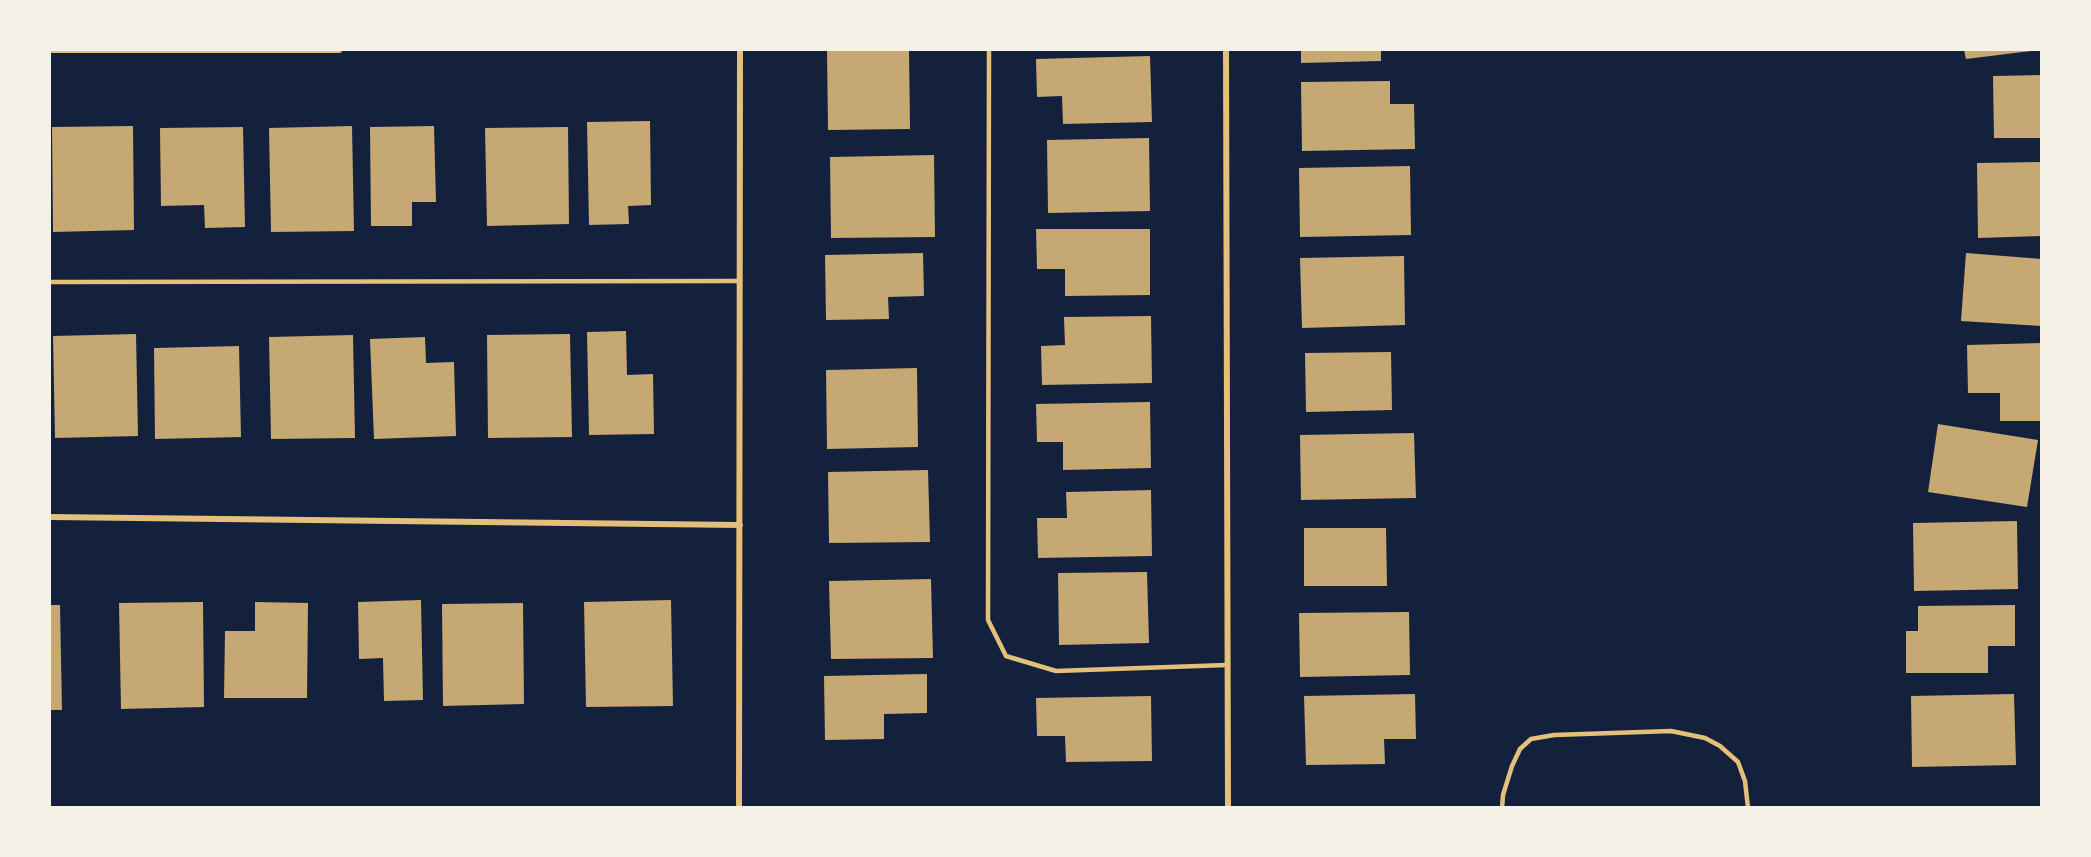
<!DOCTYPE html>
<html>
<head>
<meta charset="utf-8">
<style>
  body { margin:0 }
  #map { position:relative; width:2091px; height:857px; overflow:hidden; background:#14213d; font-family:"PT Sans",sans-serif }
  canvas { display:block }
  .frame { position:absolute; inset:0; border:51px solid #f6f1e7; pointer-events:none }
</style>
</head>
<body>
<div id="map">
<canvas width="2091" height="857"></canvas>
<div class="frame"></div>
</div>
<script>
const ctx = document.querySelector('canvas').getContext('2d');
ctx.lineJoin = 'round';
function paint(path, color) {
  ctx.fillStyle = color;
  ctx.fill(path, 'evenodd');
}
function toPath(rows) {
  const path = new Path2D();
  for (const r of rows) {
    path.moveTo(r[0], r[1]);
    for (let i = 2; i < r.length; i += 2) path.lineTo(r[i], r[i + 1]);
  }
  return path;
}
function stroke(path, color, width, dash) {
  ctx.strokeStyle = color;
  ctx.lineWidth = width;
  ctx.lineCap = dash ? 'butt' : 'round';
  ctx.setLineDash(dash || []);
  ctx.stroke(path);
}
paint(toPath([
  [827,50,909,50,910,129,828,130],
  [1301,50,1381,50,1381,61,1301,63],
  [1964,50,2031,50,2031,51,1966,59],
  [1150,56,1152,122,1063,124,1062,96,1037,97,1036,59],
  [2042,75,2042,138,1994,138,1993,76],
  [1390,81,1390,104,1414,104,1415,149,1302,151,1301,82],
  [650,121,651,205,628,206,629,224,589,225,587,122],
  [133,126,134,230,53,232,52,127],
  [352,126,354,231,271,232,269,128],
  [434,126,436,202,412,202,412,226,371,226,370,127],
  [243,127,245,227,205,228,204,205,161,206,160,128],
  [568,127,569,224,487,226,485,128],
  [1149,138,1150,211,1048,213,1047,140],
  [934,155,935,237,831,238,830,157],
  [2042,162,2042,236,1978,238,1977,163],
  [1410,166,1411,235,1300,237,1299,168],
  [1036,229,1150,229,1150,295,1065,296,1065,269,1037,269],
  [923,253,924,296,888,297,889,319,826,320,825,255],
  [1966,253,2042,259,2042,326,1961,321],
  [1404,256,1405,325,1302,328,1300,258],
  [1151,316,1152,383,1042,385,1041,346,1065,345,1064,317],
  [626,331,627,375,653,374,654,434,589,435,587,332],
  [136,334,138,436,55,438,53,336],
  [570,334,572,437,488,438,487,335],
  [353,335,355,438,271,439,269,337],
  [425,337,426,363,454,362,456,436,374,439,370,339],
  [2042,343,2042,421,2000,421,2000,393,1968,393,1967,345],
  [239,346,241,437,155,439,154,348],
  [1391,352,1392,410,1306,412,1305,353],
  [917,368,918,447,827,449,826,370],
  [1150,402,1151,468,1063,470,1063,442,1037,442,1036,404],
  [1938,424,2038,440,2027,507,1928,492],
  [1414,433,1416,498,1301,500,1300,435],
  [928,470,930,542,829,543,828,472],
  [1151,490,1152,556,1038,558,1037,518,1067,518,1066,492],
  [2017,521,2018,589,1914,591,1913,523],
  [1304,528,1386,528,1387,586,1304,586],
  [1147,572,1149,643,1059,645,1058,573],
  [931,579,933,658,831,659,829,581],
  [421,600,423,700,384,701,383,658,359,659,358,602],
  [671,600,673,706,586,707,584,602],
  [203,602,204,707,121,709,119,603],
  [255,602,308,603,307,698,224,698,225,631,255,631],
  [523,603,524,704,443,706,442,604],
  [50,605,60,605,62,710,50,710],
  [2015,605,2015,646,1988,646,1988,673,1906,673,1906,631,1918,631,1918,606],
  [1409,612,1410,675,1300,677,1299,613],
  [927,674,927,713,884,714,884,739,825,740,824,676],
  [1415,694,1416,739,1384,739,1385,764,1306,765,1304,696],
  [2014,694,2016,765,1912,767,1911,696],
  [1151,696,1152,761,1066,762,1065,736,1037,736,1036,698]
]), '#c6a872');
stroke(toPath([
  [989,50,988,620,1006,656,1056,671,1227,665],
  [50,282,740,281],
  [1502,808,1503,795,1512,766,1520,749,1531,739,1554,735,1671,731,1705,738,1720,746,1738,762,1745,781,1748,808]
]), '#e5c07b', 4.5);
stroke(toPath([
  [50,50,339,50],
  [1226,50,1228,808],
  [50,517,740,525],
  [739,808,740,50]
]), '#e5c07b', 6);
</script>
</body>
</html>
